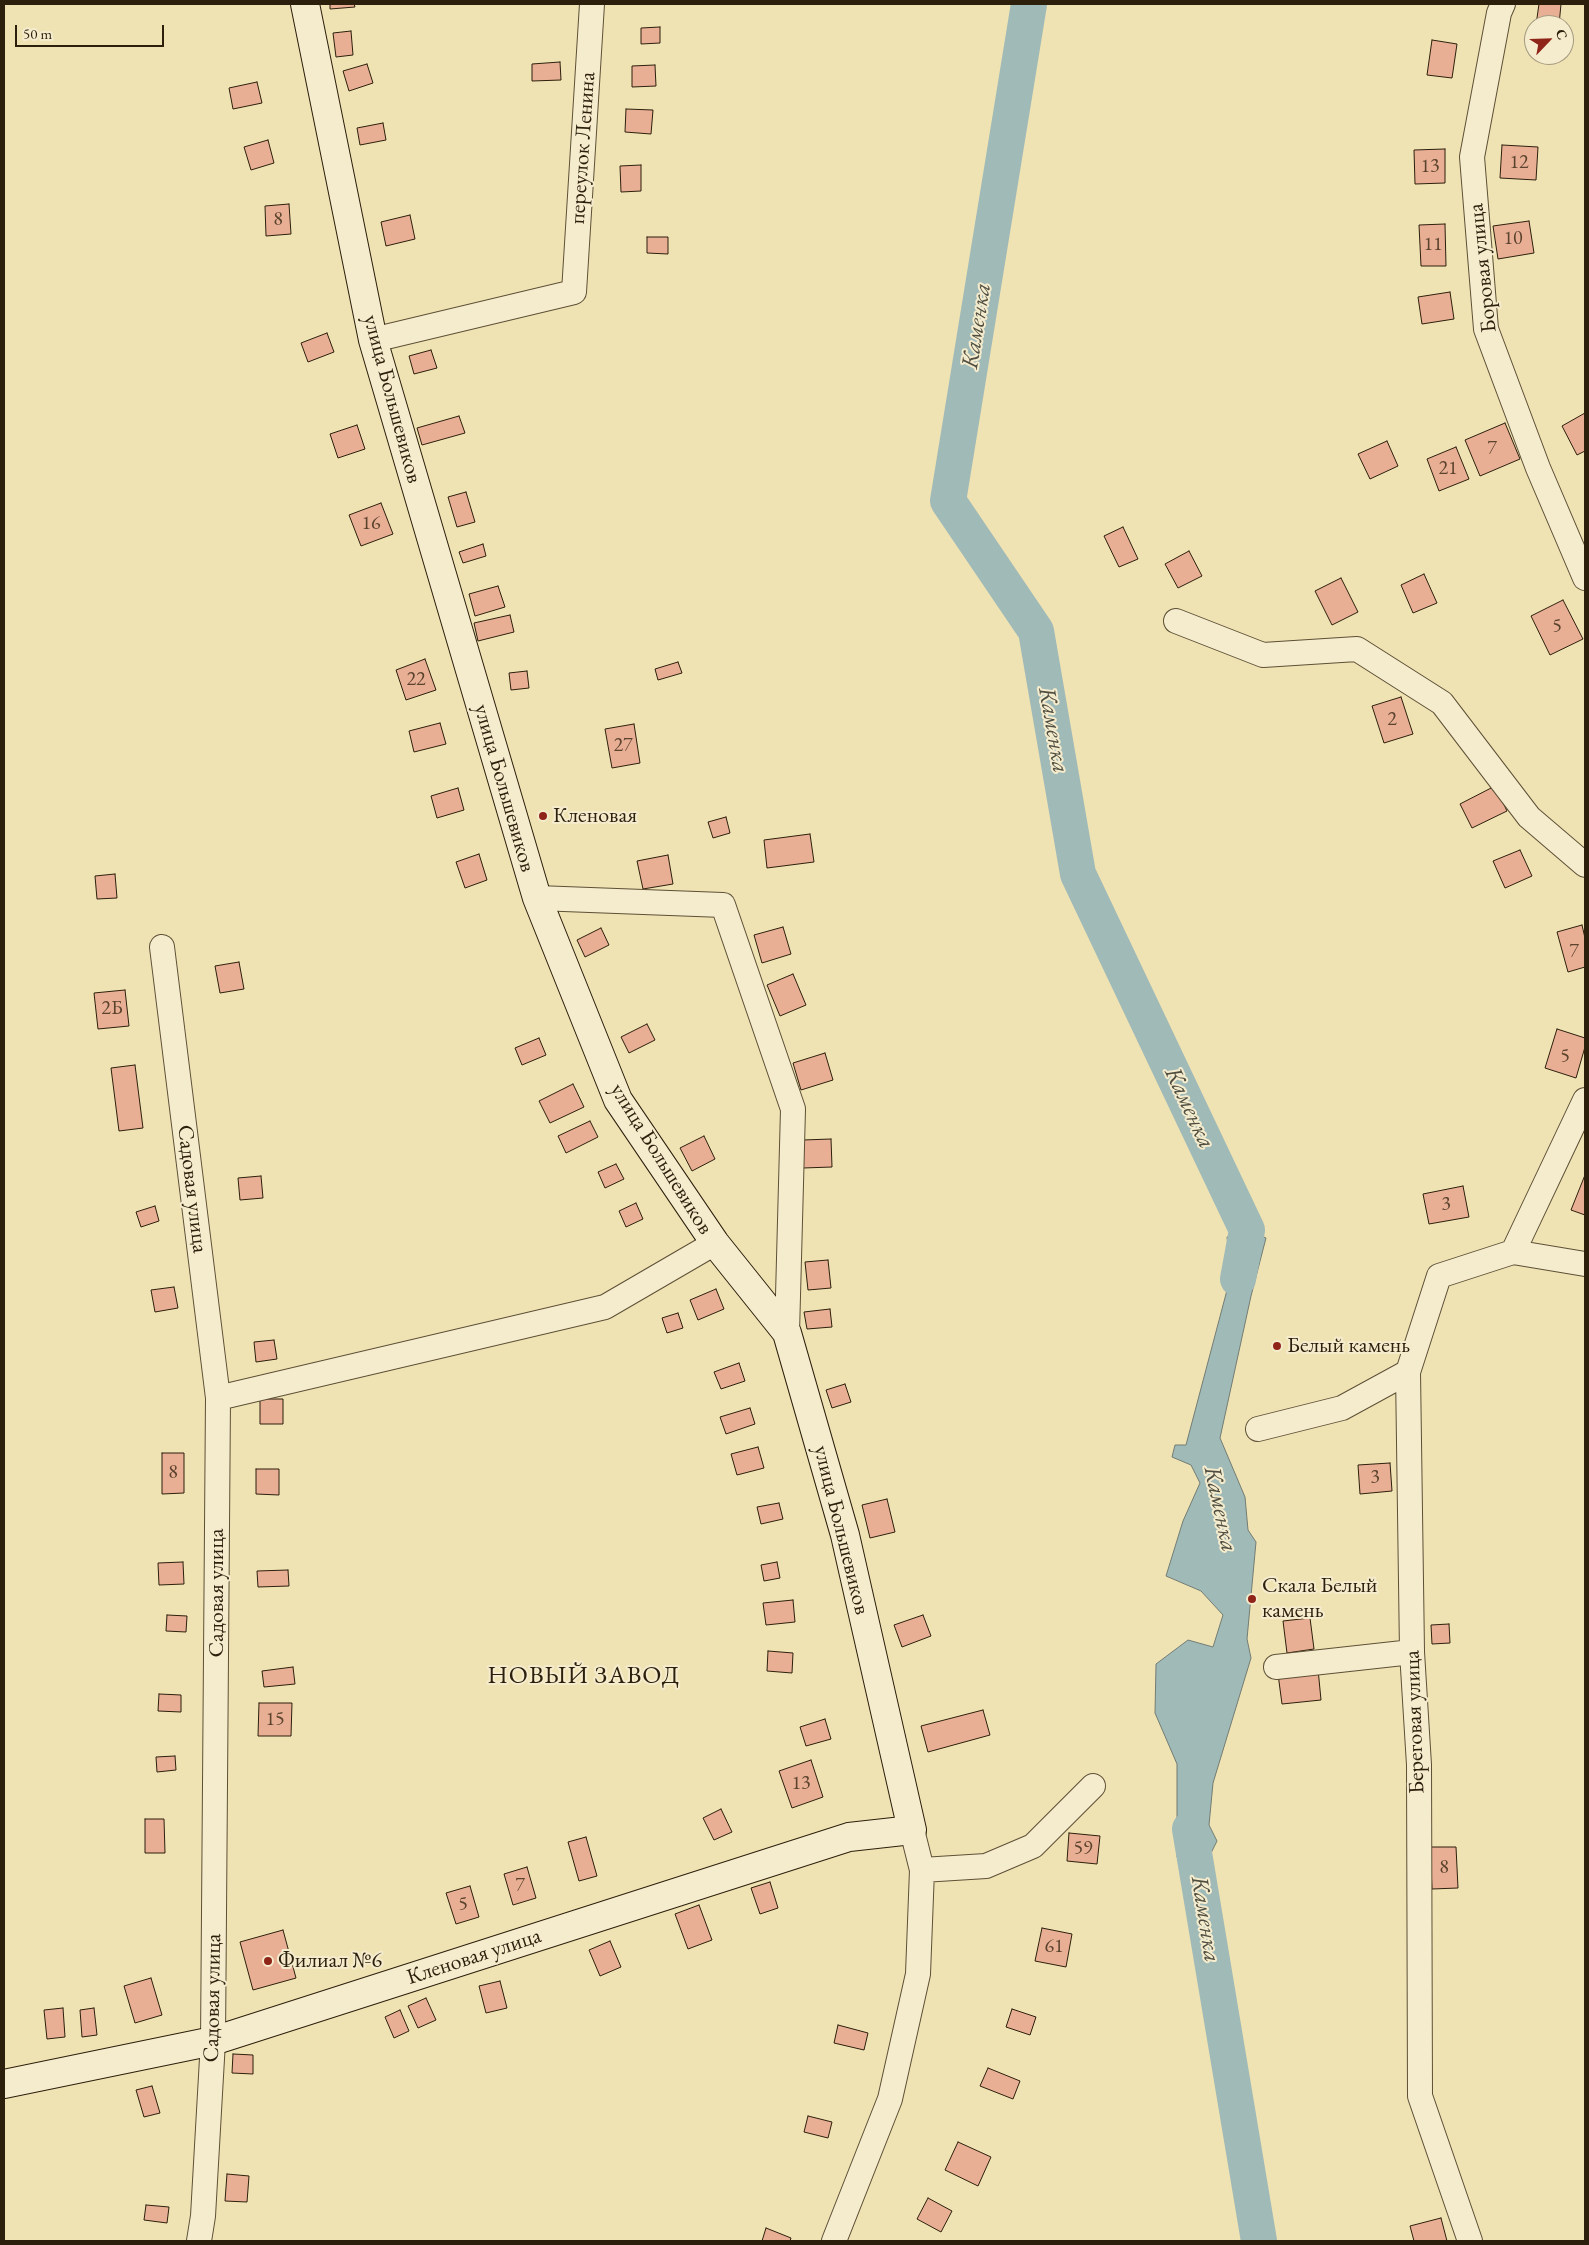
<!DOCTYPE html>
<html>
<head>
<meta charset="utf-8">
<style>
  body { margin:0 }
  #map { position:relative; width:1589px; height:2245px; overflow:hidden; background:#efe2b3; font-family:"EB Garamond",serif }
  canvas { display:block }
  .frame { position:absolute; inset:0; border:5px solid #2c1f0c; pointer-events:none }
  .north { position:absolute; left:1524px; top:15px; width:50px; height:50px; box-sizing:border-box; background:#f5ecce; border:1px solid #a59a80; border-radius:50%; rotate:66deg; font-size:14px; font-weight:700; line-height:20px; text-align:center; color:#2c1f0c }
  .north::after { content:''; display:block; margin:auto; width:18px; height:22px; background:#8f2418; clip-path:polygon(50% 0,100% 100%,50% 72%,0 100%) }
  .scale { position:absolute; left:15px; top:25px; width:149px; height:22px; box-sizing:border-box; border:2px solid #2c1f0c; border-top:0; padding-left:6px; font-size:15px; line-height:18px; white-space:nowrap; color:#2c1f0c; -webkit-text-stroke:4px #f5ecce; paint-order:stroke }
</style>
</head>
<body>
<div id="map">
<canvas width="1589" height="2245"></canvas>
<div class="frame"></div>
<div class="north">С</div>
<div class="scale">50 m</div>
</div>
<script>
const ctx = document.querySelector('canvas').getContext('2d');
ctx.lineJoin = 'round';
function paint(path, color) {
  ctx.fillStyle = color;
  ctx.fill(path, 'evenodd');
}
function toPath(rows) {
  const path = new Path2D();
  for (const r of rows) {
    path.moveTo(r[0], r[1]);
    for (let i = 2; i < r.length; i += 2) path.lineTo(r[i], r[i + 1]);
  }
  return path;
}
function stroke(path, color, width, dash) {
  ctx.strokeStyle = color;
  ctx.lineWidth = width;
  ctx.lineCap = dash ? 'butt' : 'round';
  ctx.setLineDash(dash || []);
  ctx.stroke(path);
}
function drawText(font, color, halo, rows, align = 'center') {
  ctx.font = font + ' "EB Garamond",serif';
  ctx.lineWidth = 4;
  ctx.setLineDash([]);
  ctx.textBaseline = 'middle';
  ctx.strokeStyle = halo;
  ctx.fillStyle = color;
  for (const [text, x, y, turn = 0] of rows) {
    ctx.save();
    ctx.translate(x, y);
    ctx.rotate((+turn || 0) * Math.PI / 180);
    ctx.textAlign = isNaN(turn) ? turn : align;
    if (halo) ctx.strokeText(text, 0, 0);
    ctx.fillText(text, 0, 0);
    ctx.restore();
  }
}
const water = toPath([
  [1247,1230,1266,1238,1251,1296,1220,1438,1245,1497,1248,1530,1256,1542,1247,1639,1251,1658,1213,1783,1209,1825,1217,1841,1198,1879,1177,1857,1177,1764,1155,1713,1156,1664,1188,1640,1213,1647,1223,1615,1201,1591,1166,1576,1183,1521,1200,1483,1191,1465,1172,1457,1175,1445,1186,1445,1231,1275,1227,1237,1247,1230]
]);
paint(water, '#a0bab8');
stroke(water, '#727c73', 1);
stroke(toPath([
  [1029,4,948,501,1036,631,1078,874,1247,1230,1238,1279],
  [1190,1829,1259,2241]
]), '#a0bab8', 36);
const building = toPath([
  [330,4,354,4,355,7,330,9,330,4],
  [1539,4,1561,4,1559,25,1536,25,1539,4],
  [660,27,660,43,641,44,641,28,660,27],
  [351,31,353,55,336,57,333,33,351,31],
  [1432,40,1457,44,1452,78,1427,75,1432,40],
  [560,62,561,80,532,81,532,64,560,62],
  [367,64,373,83,349,91,343,71,367,64],
  [655,65,656,86,632,87,632,66,655,65],
  [257,82,262,103,233,109,229,88,257,82],
  [626,109,653,110,651,134,625,132,626,109],
  [383,123,386,140,360,145,357,128,383,123],
  [268,140,274,163,251,170,244,147,268,140],
  [1502,145,1538,147,1536,180,1500,178,1502,145],
  [1445,149,1445,183,1415,184,1414,150,1445,149],
  [641,165,641,191,621,192,620,166,641,165],
  [289,204,291,234,266,236,265,206,289,204],
  [410,215,415,239,386,246,381,222,410,215],
  [1529,221,1534,253,1498,259,1493,226,1529,221],
  [1445,224,1446,266,1421,266,1419,225,1445,224],
  [647,237,668,237,668,254,647,253,647,237],
  [1450,292,1454,319,1422,324,1418,297,1450,292],
  [327,333,334,352,308,362,301,343,327,333],
  [431,350,437,368,414,374,409,356,431,350],
  [1585,413,1585,451,1577,455,1562,426,1585,413],
  [459,416,465,433,422,445,417,428,459,416],
  [1505,423,1520,459,1480,476,1465,440,1505,423],
  [357,425,365,449,338,458,330,434,357,425],
  [1387,441,1398,466,1370,479,1358,454,1387,441],
  [1456,447,1469,479,1439,491,1427,459,1456,447],
  [466,492,475,522,457,527,448,497,466,492],
  [381,503,393,534,361,546,349,515,381,503],
  [1123,527,1138,559,1119,567,1104,536,1123,527],
  [483,544,486,556,463,563,459,552,483,544],
  [1189,551,1202,576,1178,588,1165,564,1189,551],
  [1424,574,1437,603,1413,613,1401,585,1424,574],
  [1341,578,1358,612,1332,625,1315,591,1341,578],
  [498,586,505,607,475,616,469,594,498,586],
  [1563,600,1583,639,1550,655,1531,616,1563,600],
  [510,615,514,632,478,641,474,623,510,615],
  [425,659,436,690,406,700,396,670,425,659],
  [678,662,682,673,658,680,655,669,678,662],
  [527,671,529,688,511,690,509,673,527,671],
  [1401,697,1413,734,1384,743,1372,706,1401,697],
  [440,723,446,744,414,752,409,731,440,723],
  [634,724,640,763,612,768,605,729,634,724],
  [1495,786,1507,811,1472,828,1460,804,1495,786],
  [458,788,464,810,437,818,431,796,458,788],
  [726,817,730,833,713,838,708,822,726,817],
  [810,834,814,862,767,868,764,840,810,834],
  [1520,850,1532,876,1505,888,1493,861,1520,850],
  [479,854,487,880,465,888,456,862,479,854],
  [668,855,673,884,643,889,637,861,668,855],
  [115,874,117,898,97,899,95,876,115,874],
  [1582,925,1585,938,1585,967,1568,972,1557,932,1582,925],
  [783,927,791,954,762,963,754,935,783,927],
  [601,928,609,945,585,957,577,940,601,928],
  [239,962,244,989,220,993,215,966,239,962],
  [793,974,806,1005,780,1016,767,985,793,974],
  [125,990,129,1026,98,1029,94,993,125,990],
  [647,1024,655,1040,629,1053,621,1037,647,1024],
  [1557,1029,1585,1038,1585,1047,1576,1078,1545,1068,1557,1029],
  [539,1038,546,1055,522,1065,515,1048,539,1038],
  [825,1053,833,1080,801,1090,793,1063,825,1053],
  [135,1065,143,1128,119,1131,111,1068,135,1065],
  [573,1084,584,1107,550,1123,539,1101,573,1084],
  [590,1121,598,1137,566,1153,558,1136,590,1121],
  [704,1136,715,1159,692,1171,680,1148,704,1136],
  [831,1139,832,1167,803,1168,803,1140,831,1139],
  [616,1164,624,1179,605,1188,598,1172,616,1164],
  [1585,1175,1585,1215,1571,1210,1585,1175],
  [261,1176,263,1198,240,1200,238,1178,261,1176],
  [1463,1186,1469,1217,1429,1224,1423,1194,1463,1186],
  [636,1203,643,1219,626,1227,619,1211,636,1203],
  [155,1206,159,1221,141,1227,136,1212,155,1206],
  [828,1260,831,1288,808,1290,805,1262,828,1260],
  [174,1287,178,1308,155,1312,151,1290,174,1287],
  [716,1289,724,1309,698,1320,690,1300,716,1289],
  [830,1309,832,1327,807,1329,804,1312,830,1309],
  [678,1313,683,1328,667,1333,662,1318,678,1313],
  [274,1340,277,1359,256,1362,254,1342,274,1340],
  [739,1363,745,1381,721,1389,714,1372,739,1363],
  [845,1384,851,1402,832,1408,826,1390,845,1384],
  [260,1399,283,1399,283,1424,260,1424,260,1399],
  [750,1408,755,1424,726,1434,720,1417,750,1408],
  [758,1447,764,1468,737,1475,731,1454,758,1447],
  [162,1453,184,1453,184,1493,162,1494,162,1453],
  [1390,1463,1392,1491,1360,1494,1358,1465,1390,1463],
  [256,1469,279,1469,279,1495,256,1494,256,1469],
  [887,1499,895,1532,870,1538,862,1505,887,1499],
  [779,1503,783,1519,761,1524,757,1507,779,1503],
  [183,1562,184,1584,159,1585,158,1563,183,1562],
  [777,1562,780,1578,764,1581,761,1565,777,1562],
  [288,1570,289,1586,258,1587,257,1571,288,1570],
  [793,1600,795,1622,766,1625,763,1603,793,1600],
  [167,1615,187,1616,186,1632,166,1631,167,1615],
  [923,1615,931,1636,902,1647,894,1625,923,1615],
  [1310,1618,1314,1649,1287,1653,1283,1621,1310,1618],
  [1449,1624,1450,1643,1432,1644,1431,1625,1449,1624],
  [768,1651,793,1653,792,1673,767,1671,768,1651],
  [293,1667,295,1684,264,1687,262,1671,293,1667],
  [1318,1669,1321,1700,1282,1704,1278,1674,1318,1669],
  [159,1694,181,1695,181,1712,158,1711,159,1694],
  [259,1703,292,1703,291,1736,258,1736,259,1703],
  [983,1710,990,1735,928,1752,921,1726,983,1710],
  [825,1719,831,1739,806,1746,800,1727,825,1719],
  [175,1756,176,1770,157,1772,156,1757,175,1756],
  [811,1760,823,1797,792,1808,779,1771,811,1760],
  [721,1809,732,1832,714,1840,703,1818,721,1809],
  [145,1819,164,1819,165,1853,145,1853,145,1819],
  [1069,1833,1100,1836,1097,1864,1067,1861,1069,1833],
  [586,1837,597,1876,579,1881,568,1842,586,1837],
  [1430,1847,1456,1847,1458,1888,1432,1889,1430,1847],
  [527,1867,536,1898,513,1905,504,1874,527,1867],
  [770,1882,778,1908,760,1914,751,1888,770,1882],
  [470,1886,479,1917,456,1924,446,1893,470,1886],
  [699,1905,712,1940,688,1949,675,1914,699,1905],
  [1042,1928,1072,1934,1066,1967,1035,1961,1042,1928],
  [283,1930,296,1978,253,1990,240,1942,283,1930],
  [610,1941,621,1967,600,1976,589,1950,610,1941],
  [151,1978,162,2015,135,2023,124,1986,151,1978],
  [500,1981,507,2008,486,2013,479,1986,500,1981],
  [426,1998,436,2020,418,2028,408,2006,426,1998],
  [63,2008,65,2037,47,2039,44,2010,63,2008],
  [94,2008,97,2035,82,2037,80,2010,94,2008],
  [1012,2009,1036,2017,1030,2035,1006,2027,1012,2009],
  [400,2010,409,2031,394,2038,385,2017,400,2010],
  [838,2025,868,2033,864,2050,834,2043,838,2025],
  [233,2054,253,2055,253,2074,232,2073,233,2054],
  [988,2068,1020,2081,1013,2099,980,2086,988,2068],
  [152,2086,160,2113,144,2117,136,2090,152,2086],
  [808,2116,832,2122,828,2138,804,2132,808,2116],
  [958,2142,991,2157,978,2186,945,2170,958,2142],
  [227,2174,249,2176,247,2202,225,2201,227,2174],
  [928,2198,952,2211,941,2232,917,2219,928,2198],
  [146,2205,169,2207,167,2223,144,2220,146,2205],
  [1441,2218,1447,2241,1414,2241,1410,2226,1441,2218],
  [766,2228,791,2238,790,2241,762,2241,766,2228]
]);
paint(building, '#e9af94');
stroke(building, '#2c1f0c', 1);
const street = toPath([
  [1503,4,1499,13,1472,157,1486,329,1538,468,1585,578],
  [373,340,574,292,592,4],
  [1176,621,1263,655,1357,649,1442,703,1529,817,1585,865],
  [537,898,723,905,793,1109,787,1333],
  [162,947,218,1398,213,2041,203,2216,199,2241],
  [1513,1252,1585,1100],
  [218,1398,605,1307,715,1243],
  [1258,1429,1342,1408,1408,1372],
  [1276,1667,1412,1652],
  [922,1870,986,1866,1033,1846,1093,1786],
  [834,2241,890,2099,918,1974,922,1870,912,1830],
  [1470,2241,1420,2096,1419,1765,1412,1652,1408,1372,1439,1276,1513,1252,1585,1264]
]);
const secondary = toPath([
  [4,2084,213,2041,849,1837,912,1830,845,1535,787,1333,715,1243,618,1100,537,898,373,340,305,4]
]);
stroke(street, '#5d5036', 26);
stroke(secondary, '#2c1f0c', 30);
stroke(street, '#f5ecce', 24);
stroke(secondary, '#f5ecce', 28);
for (const [x, y, r, color] of [
  [543,816,5,"#8f2418"],
  [1277,1346,5,"#8f2418"],
  [1252,1599,5,"#8f2418"],
  [268,1961,5,"#8f2418"]
]) {
  const dot = new Path2D();
  dot.arc(x, y, r, 0, 2 * Math.PI);
  ctx.fillStyle = color;
  ctx.fill(dot);
  stroke(dot, '#f5ecce', 2);
}
drawText('20px', '#5b432e', null, [
  ["12",1519,163],
  ["13",1430,167],
  ["8",278,220],
  ["10",1513,239],
  ["11",1433,245],
  ["7",1492,449],
  ["21",1448,469],
  ["16",371,524],
  ["5",1557,627],
  ["22",416,680],
  ["2",1392,720],
  ["27",623,746],
  ["7",1574,952],
  ["2Б",112,1009],
  ["5",1565,1057],
  ["3",1446,1205],
  ["8",173,1473],
  ["3",1375,1478],
  ["15",275,1720],
  ["13",801,1784],
  ["59",1083,1849],
  ["8",1444,1868],
  ["7",520,1886],
  ["5",463,1905],
  ["61",1054,1947]
]);
drawText('22px', '#2c1f0c', '#f5ecce', [
  ["переулок Ленина",583,148,-86],
  ["Боровая улица",1483,268,-96],
  ["улица Большевиков",392,399,75],
  ["улица Большевиков",504,788,74],
  ["улица Большевиков",661,1159,58],
  ["Садовая улица",192,1189,83],
  ["улица Большевиков",841,1530,76],
  ["Садовая улица",217,1593,-90],
  ["Береговая улица",1415,1722,-92],
  ["Кленовая улица",474,1957,-18],
  ["Садовая улица",213,1998,-89]
]);
drawText('22px', '#2c1f0c', '#f5ecce', [
  ["Кленовая",553,816],
  ["Белый камень",1287,1346],
  ["Скала Белый",1262,1586],
  ["камень",1262,1611],
  ["Филиал №6",278,1961]
], 'left');
drawText('italic 24px', '#4f4e40', '#f5ecce', [
  ["Каменка",977,326,-81],
  ["Каменка",1053,730,80],
  ["Каменка",1189,1108,65],
  ["Каменка",1220,1509,78],
  ["Каменка",1205,1919,81]
]);
ctx.letterSpacing = '1px';
drawText('25px', '#2c1f0c', '#f5ecce', [
  ["НОВЫЙ ЗАВОД",584,1676]
]);
ctx.letterSpacing = '0px';
</script>
</body>
</html>
